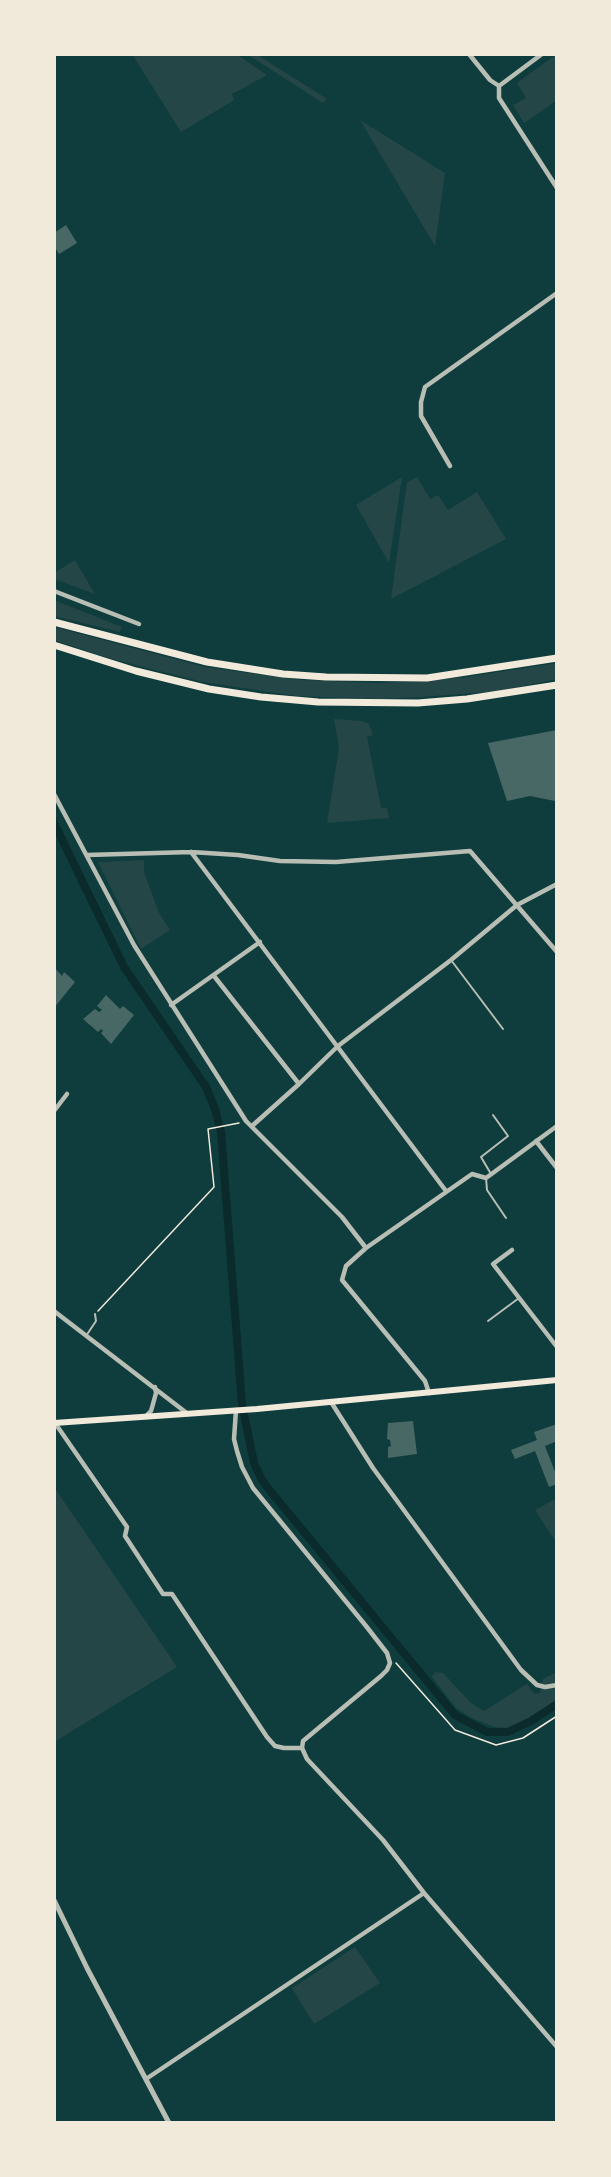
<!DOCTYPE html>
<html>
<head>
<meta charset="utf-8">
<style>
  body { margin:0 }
  #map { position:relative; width:611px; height:2177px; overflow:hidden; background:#0f3d3e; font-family:"Sofia Sans Condensed",sans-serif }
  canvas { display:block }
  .frame { position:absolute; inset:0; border:56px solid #f1e9da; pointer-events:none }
</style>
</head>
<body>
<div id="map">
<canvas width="611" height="2177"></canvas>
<div class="frame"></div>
</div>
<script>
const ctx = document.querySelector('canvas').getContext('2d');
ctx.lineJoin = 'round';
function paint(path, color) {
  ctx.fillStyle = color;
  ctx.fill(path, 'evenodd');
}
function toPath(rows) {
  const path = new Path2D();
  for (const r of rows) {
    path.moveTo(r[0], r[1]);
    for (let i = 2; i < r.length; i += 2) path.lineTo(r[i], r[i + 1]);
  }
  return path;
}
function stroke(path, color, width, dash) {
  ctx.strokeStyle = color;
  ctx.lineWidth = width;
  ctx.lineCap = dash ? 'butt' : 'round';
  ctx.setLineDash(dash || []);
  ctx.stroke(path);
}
paint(toPath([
  [132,54,236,54,267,75,232,94,234,100,181,132],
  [247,54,256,54,327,99,323,103],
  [557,54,557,100,524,123,513,105,526,98,517,83],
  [360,120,445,173,435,246],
  [402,477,389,563,356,505],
  [417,477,430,499,438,495,448,510,477,492,506,539,391,599,407,482],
  [75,560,95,594,54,579,54,573],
  [54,600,122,627,120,632,54,616],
  [54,627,205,667,301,680,383,683,467,677,557,663,557,679,499,691,421,697,380,699,297,696,203,682,112,659,54,640],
  [334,719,362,721,369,724,373,735,367,737,381,808,387,808,389,818,327,823,339,748],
  [144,860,144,872,159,913,170,930,141,949,98,862],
  [54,1487,177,1667,54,1742],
  [557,1498,557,1544,535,1510],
  [435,1672,443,1673,471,1703,484,1711,527,1684,534,1694,540,1693,543,1679,557,1672,557,1701,519,1724,506,1728,493,1727,470,1717,456,1708,432,1677],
  [355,1947,380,1983,314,2024,292,1988]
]), '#244646');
stroke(toPath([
  [54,823,124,967,206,1087,215,1109,221,1132,242,1404,254,1463,261,1478,267,1487,455,1715,487,1732,508,1732,531,1721,557,1704]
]), '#0a2a2b', 8);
paint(toPath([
  [66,225,77,243,59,254,54,246,54,233],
  [557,730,557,807,555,801,530,796,507,801,488,743],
  [54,967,62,976,64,972,75,982,54,1008],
  [106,995,120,1009,123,1006,134,1015,111,1044,101,1033,103,1031,101,1029,98,1032,83,1019,95,1009,99,1012,102,1010,97,1006],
  [413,1421,417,1454,388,1458,388,1447,391,1446,390,1440,387,1439,388,1423],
  [557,1424,557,1441,545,1446,557,1477,557,1484,549,1487,535,1451,515,1459,511,1450,537,1440,534,1432]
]), '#486865');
stroke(toPath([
  [98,1311,214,1187,208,1129,239,1123],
  [396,1663,455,1730,496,1745,523,1738,557,1716]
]), '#f1e9da', 1.5);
stroke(toPath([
  [451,960,503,1029],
  [491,1174,481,1157,508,1136,493,1115],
  [486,1178,487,1190,506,1218],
  [488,1321,519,1298],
  [86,1336,96,1321,95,1314]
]), '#b8beb3', 2);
stroke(toPath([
  [469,54,490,80,499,86],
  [499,86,499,98,557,188],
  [499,86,542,54],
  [450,466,421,416,421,402,425,387,557,293],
  [54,591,139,624],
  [54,794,134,945,246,1121,342,1217,366,1248],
  [191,852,446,1191],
  [87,855,191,852,238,855,280,861,336,862,470,851,557,952],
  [214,976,299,1084],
  [171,1005,260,942],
  [54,1111,67,1094],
  [252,1126,299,1084,338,1046,451,960,517,905,557,884],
  [536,1141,557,1168],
  [512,1250,493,1264,557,1347],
  [54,1311,188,1414],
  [429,1393,425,1381,342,1280,346,1266,366,1248,472,1174,486,1178,557,1126],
  [331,1402,373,1468,521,1670,537,1685,545,1687,557,1685],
  [236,1410,234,1439,237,1451,242,1467,253,1488,366,1626,387,1653,390,1663,387,1670,381,1676,303,1741,302,1748,307,1759,383,1840,424,1893,557,2047],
  [145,1417,151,1411,153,1404,156,1393,155,1387],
  [55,1423,127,1527,125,1536,163,1594,172,1594,267,1737,275,1746,284,1748,302,1748],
  [146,2079,424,1893]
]), '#b8beb3', 4.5);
stroke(toPath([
  [54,1900,87,1968,169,2123]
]), '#b8beb3', 5);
stroke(toPath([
  [54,1423,257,1409,557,1380]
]), '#f1e9da', 6);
stroke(toPath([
  [54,622,207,662,283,674,326,677,427,678,557,658],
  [54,645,136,671,209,689,261,697,318,702,418,703,467,699,557,685]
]), '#f1e9da', 7);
</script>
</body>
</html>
